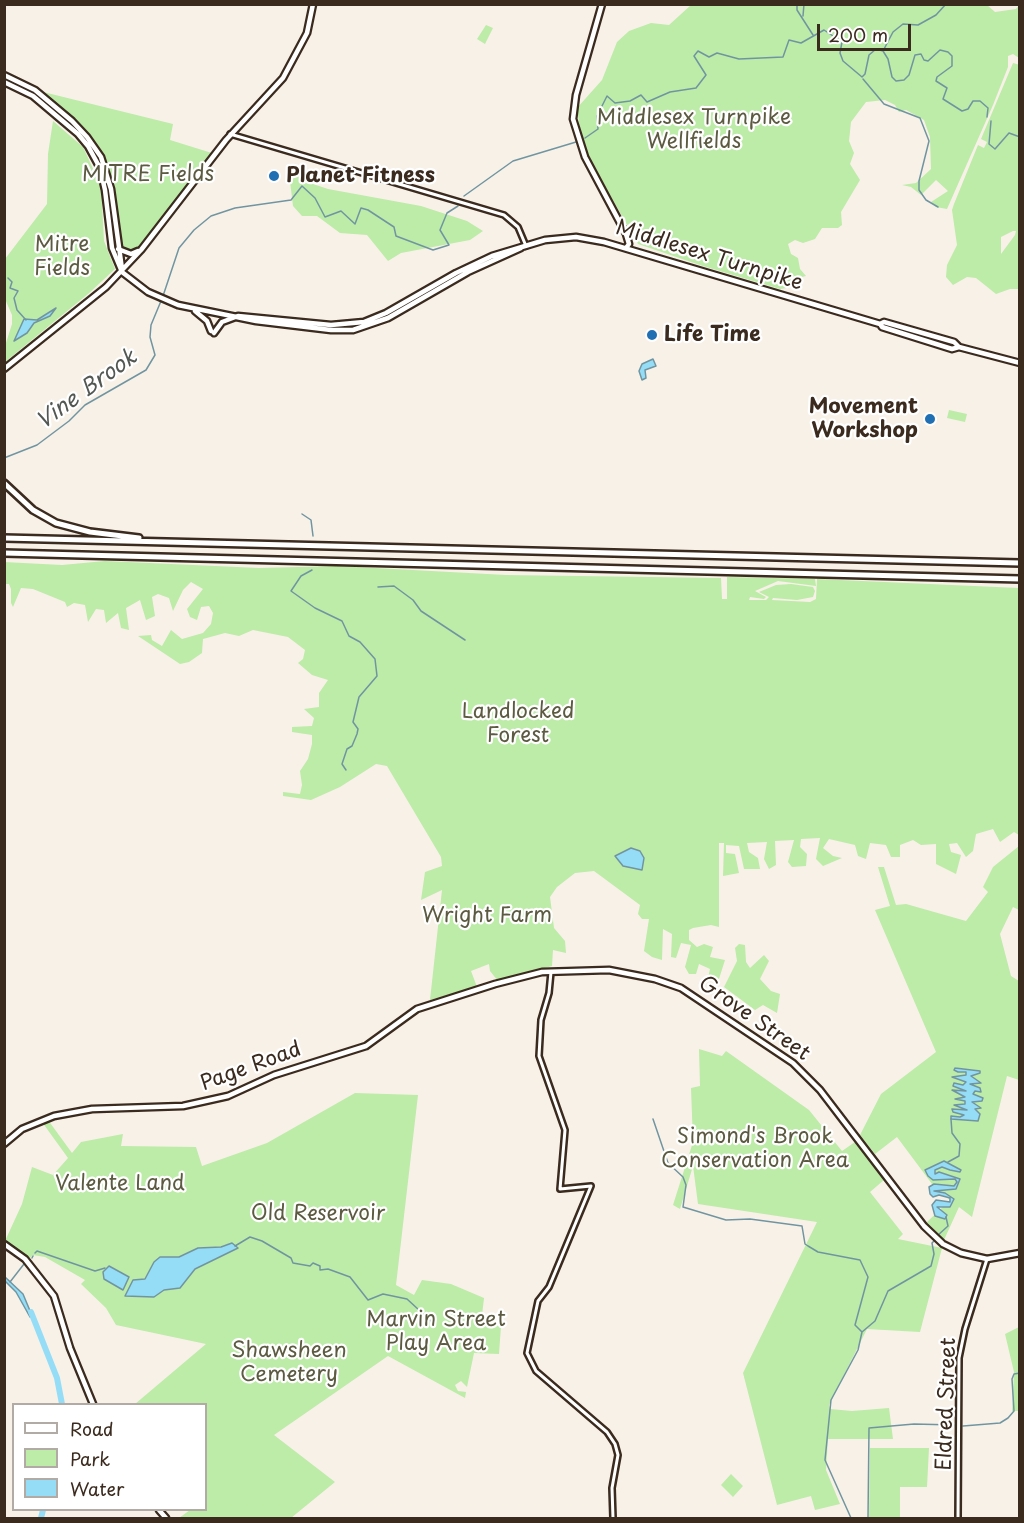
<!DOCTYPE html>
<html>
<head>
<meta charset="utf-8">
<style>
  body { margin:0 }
  #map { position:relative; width:1024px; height:1523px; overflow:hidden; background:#f8f1e8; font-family:"Playpen Sans",sans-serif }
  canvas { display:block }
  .frame { position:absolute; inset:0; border:6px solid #3b2a1e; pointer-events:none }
  .legend { position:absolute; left:12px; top:1403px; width:195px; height:108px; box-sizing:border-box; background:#fff; border:2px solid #b1aaa5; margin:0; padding:8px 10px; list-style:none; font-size:18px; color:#3b2a1e }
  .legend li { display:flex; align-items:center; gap:12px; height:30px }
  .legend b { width:30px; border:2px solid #b1aaa5 }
  .scale { position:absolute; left:817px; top:24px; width:94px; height:27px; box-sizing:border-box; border:3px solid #3b2a1e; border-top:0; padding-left:8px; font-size:18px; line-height:21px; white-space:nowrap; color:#3b2a1e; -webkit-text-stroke:4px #fff; paint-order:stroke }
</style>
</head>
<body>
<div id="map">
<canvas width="1024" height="1523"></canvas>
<div class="frame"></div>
<ul class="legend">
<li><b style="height:8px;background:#fff"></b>Road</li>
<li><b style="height:16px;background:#bdeba8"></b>Park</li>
<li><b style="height:16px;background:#95ddf7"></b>Water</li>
</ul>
<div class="scale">200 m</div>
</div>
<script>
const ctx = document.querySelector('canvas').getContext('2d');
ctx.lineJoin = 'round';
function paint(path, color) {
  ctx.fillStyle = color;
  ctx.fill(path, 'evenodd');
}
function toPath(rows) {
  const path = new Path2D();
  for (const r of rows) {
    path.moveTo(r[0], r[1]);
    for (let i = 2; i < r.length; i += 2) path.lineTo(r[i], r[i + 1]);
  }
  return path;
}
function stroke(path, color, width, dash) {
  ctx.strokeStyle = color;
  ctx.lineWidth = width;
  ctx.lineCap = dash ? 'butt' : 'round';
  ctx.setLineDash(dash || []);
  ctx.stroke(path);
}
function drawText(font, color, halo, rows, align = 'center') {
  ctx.font = font + ' "Playpen Sans",sans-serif';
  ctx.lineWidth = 4.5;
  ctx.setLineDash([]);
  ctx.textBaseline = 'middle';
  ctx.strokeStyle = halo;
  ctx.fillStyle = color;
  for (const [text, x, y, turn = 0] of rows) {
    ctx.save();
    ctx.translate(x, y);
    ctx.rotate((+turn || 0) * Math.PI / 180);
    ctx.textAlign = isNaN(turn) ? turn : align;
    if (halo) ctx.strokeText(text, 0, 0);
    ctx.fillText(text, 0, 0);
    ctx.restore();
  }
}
paint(toPath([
  [986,4,995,12,1016,9,1019,5,1019,58,1013,54,1008,56,1008,67,993,105,947,209,936,207,931,202,948,191,936,180,921,195,911,187,902,185,916,183,931,169,930,137,924,120,906,110,899,112,895,105,885,100,866,102,851,122,849,141,854,153,850,164,860,180,841,212,842,225,838,228,822,228,815,239,803,243,795,240,788,244,791,254,798,258,800,269,806,276,793,279,787,288,780,289,703,266,638,244,594,167,581,137,577,108,602,80,617,42,629,31,651,23,669,25,691,5],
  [486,25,493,28,485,44,477,39],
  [1013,63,1020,65,1019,289,1010,289,996,294,976,278,967,277,953,285,946,277,947,265,957,245,952,210,954,204,978,145,984,148,987,142,981,139],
  [1013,231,1016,231,1015,235,1001,254,1001,237],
  [35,90,173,124,170,140,215,154,141,250,131,254,118,249,111,189,101,157,87,137],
  [53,121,83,147,101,186,104,241,115,269,88,294,5,362,5,346,12,324,12,315,5,299,5,259,47,204,48,154],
  [297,170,310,183,328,189,421,206,467,221,483,231,470,240,401,253,388,261,367,235,340,233,317,216,302,216,293,206,289,173],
  [949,410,967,414,965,422,947,418],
  [105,561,259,568,338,566,506,575,721,578,722,599,727,599,727,577,730,577,815,579,816,586,778,581,755,591,766,597,764,599,750,597,749,600,766,600,769,597,759,592,776,585,791,584,813,587,815,591,813,597,797,600,773,598,772,600,810,602,816,599,817,579,1019,588,1019,835,1014,832,1000,842,993,829,976,834,973,851,966,857,957,843,949,844,951,852,961,855,956,874,936,864,936,844,921,845,913,840,900,845,900,857,891,857,886,845,870,843,866,859,858,856,855,845,829,839,823,848,833,856,842,858,823,866,816,859,820,838,801,839,800,847,807,854,806,866,792,867,788,862,794,840,775,841,776,865,769,869,764,859,767,842,747,843,749,852,758,858,760,869,744,869,739,846,726,845,726,853,735,854,739,873,723,876,724,843,719,843,719,927,711,925,693,928,689,930,689,940,697,947,704,944,713,947,710,957,725,960,718,982,708,978,710,969,699,964,696,974,689,974,685,967,691,945,681,943,676,958,671,957,672,934,663,929,662,960,652,957,644,951,649,919,642,919,638,914,640,905,594,871,575,873,557,887,550,897,554,928,565,941,566,953,553,950,552,966,498,981,490,971,489,964,471,971,477,987,430,1000,442,890,421,900,425,872,442,866,441,857,387,766,376,764,340,787,311,800,283,796,283,792,300,794,302,785,300,771,308,759,312,744,312,735,292,732,292,727,312,726,314,718,304,709,319,707,319,693,328,680,312,675,298,663,303,659,305,650,288,637,253,630,239,636,225,633,203,639,202,653,189,662,180,664,138,636,151,635,152,640,162,646,171,630,182,639,203,633,211,624,213,613,209,606,201,607,197,620,190,617,187,609,203,589,191,582,183,590,173,611,169,598,158,594,152,597,155,616,146,620,140,600,126,608,129,630,121,628,118,613,106,623,104,610,96,609,88,622,85,605,74,603,67,607,65,602,33,589,21,588,13,607,11,603,11,589,9,584,5,584,4,562,62,565],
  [1019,846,1019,910,1013,907,1000,934,1011,976,1019,981,1019,1080,1007,1076,972,1217,959,1207,944,1240,926,1223,950,1200,935,1188,897,1137,875,1154,860,1135,881,1094,936,1052,875,910,890,906,878,867,884,867,896,905,906,904,966,921,988,892,983,887,993,867],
  [739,944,745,945,746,962,750,968,764,955,769,961,760,979,771,991,780,994,777,1013,763,1005,755,1010,724,987,737,961,735,948],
  [699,1049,722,1056,726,1051,809,1110,842,1151,855,1142,884,1180,870,1192,903,1234,898,1239,942,1248,920,1332,867,1329,829,1405,830,1409,852,1411,889,1408,893,1439,828,1439,826,1470,840,1504,815,1510,811,1496,777,1505,743,1373,817,1222,698,1204,693,1166,680,1209,673,1205,693,1142,691,1088,700,1086],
  [355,1093,418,1095,396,1285,414,1295,422,1280,451,1284,484,1298,481,1324,501,1326,499,1354,474,1353,467,1387,461,1381,455,1385,458,1391,466,1392,465,1398,388,1356,274,1435,335,1482,291,1518,179,1518,190,1510,206,1510,206,1404,135,1404,206,1344,116,1325,106,1308,81,1284,85,1280,45,1257,33,1255,30,1258,5,1241,22,1204,32,1167,53,1175,68,1158,42,1122,48,1120,72,1153,81,1142,123,1134,121,1146,196,1147,202,1166,267,1143],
  [1019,1327,1019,1411,1012,1411,1014,1372,1005,1334],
  [870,1448,929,1448,927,1487,900,1487,900,1518,869,1518],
  [731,1474,743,1486,733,1497,721,1485]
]), '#bdeba8');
const water = toPath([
  [56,308,50,316,34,323,27,333,14,341,24,319,37,320,56,308],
  [653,359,656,366,645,370,646,378,642,380,639,371,642,364,653,359],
  [631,848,640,851,644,858,642,870,623,866,615,856,631,848],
  [955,1068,980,1071,980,1073,971,1076,981,1083,970,1084,980,1088,981,1092,975,1091,973,1094,983,1098,982,1101,972,1102,981,1108,975,1109,980,1114,978,1121,951,1119,951,1116,960,1117,964,1115,953,1112,952,1109,967,1110,954,1105,965,1104,965,1101,955,1099,965,1097,952,1090,966,1091,953,1086,954,1083,963,1085,966,1082,952,1077,966,1075,966,1072,958,1072,954,1070,955,1068],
  [944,1161,961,1170,960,1172,950,1170,942,1167,935,1170,935,1174,939,1172,960,1179,956,1189,934,1191,945,1193,954,1199,950,1207,937,1207,947,1215,945,1219,935,1216,932,1205,936,1200,950,1202,950,1198,939,1195,933,1197,930,1194,929,1187,934,1184,954,1186,957,1182,955,1179,933,1180,928,1176,925,1170,944,1161],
  [232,1243,238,1248,195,1269,180,1288,164,1290,154,1297,125,1296,133,1280,145,1279,154,1262,160,1257,179,1257,198,1248,221,1247,232,1243],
  [109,1266,129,1277,123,1290,104,1279,103,1272,109,1266],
  [4,1276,23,1294,33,1318,30,1317,16,1292,5,1281,4,1276]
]);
paint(water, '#95ddf7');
stroke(water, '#7195a0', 1.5);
stroke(toPath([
  [797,4,797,10,813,35],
  [803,16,804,4],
  [883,51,893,32,903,24,918,25,936,15,946,4],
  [863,79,884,104,920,118,929,141,919,181,919,190,926,200,938,207],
  [991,121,989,144,995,149,1009,133,1020,137],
  [585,138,598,129,597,116,607,96,615,103,630,101,641,95,647,102,670,92,696,88,706,75,694,56,698,51,709,57,717,53,739,59,783,57,789,40,801,43,824,30,842,42,840,53,843,61,862,77,865,74,869,55,876,49,883,51,888,59,892,77,896,81,904,80,909,75,915,55,921,54,924,60,928,61,940,50,948,52,952,56,952,66,937,77,936,81,947,88,943,99,962,111,968,109,973,101,980,101,988,108,987,117],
  [464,196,513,161,576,142],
  [8,278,12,282,10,288,18,291,14,298,17,310,26,320],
  [163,296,179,248,194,230,211,216,235,208,291,200,302,186,315,198,325,217,341,211,355,224,361,208,368,210,394,227,396,236,433,250,449,245,440,230,447,213,458,206],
  [4,458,37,445,69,421,85,405,146,370,155,355,150,337,151,325,161,301],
  [302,514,311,520,313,536],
  [312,570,301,576,291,591,315,608,342,621,349,636,360,642,375,659,377,676,359,697,353,722,358,729,357,734,352,746,347,749,342,764,346,770],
  [378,587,394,586,413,600,421,611,465,640],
  [653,1119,668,1163,683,1177,686,1185,683,1207,726,1220,750,1219,802,1226,805,1244,808,1246,818,1252,860,1260,868,1277,855,1325,862,1332],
  [948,1162,959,1156,960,1144,952,1133,951,1119],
  [937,1236,948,1226,946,1217],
  [235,1246,250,1237,262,1241,291,1258,293,1263,310,1266,313,1263,320,1266,320,1270,328,1269,350,1277,368,1300,383,1294,407,1299,432,1322],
  [35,1253,37,1251,95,1271,105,1268],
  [32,1258,33,1256],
  [10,1282,24,1264],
  [963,1426,1000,1423,1008,1418,1014,1411,1012,1379,1014,1374,1020,1373],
  [851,1518,825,1460,831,1400,858,1350,862,1332,875,1321,888,1291,931,1266,934,1254,932,1243,934,1241],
  [868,1518,869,1428,914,1424,954,1425]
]), '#7195a0', 1.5);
stroke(toPath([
  [31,1312,57,1378,62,1404],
  [41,1518,43,1510]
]), '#95ddf7', 6);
const minor = toPath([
  [230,134,504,215,518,227,526,246],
  [551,972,549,993,541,1020,539,1056,565,1130,560,1189,591,1186,549,1287,538,1301,527,1353,536,1371,607,1432,615,1444,618,1455,612,1488,613,1518],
  [958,1518,959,1358,965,1329,987,1259]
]);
const major = toPath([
  [602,4,576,95,573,119,585,157,626,234,629,244,626,248],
  [4,75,35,90,72,121,87,137,101,157,111,189,122,269],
  [4,82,33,96,78,134,88,146,100,168,105,190,112,248,122,272,148,292,178,305,256,321,331,330,353,330,388,318,468,272,521,248],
  [118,249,131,254,138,251],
  [195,311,207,321,211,331],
  [880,324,884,322,954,342,959,347,1020,363],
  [214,333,222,322,238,316,331,325,364,322,386,313,456,273,492,256,545,240,576,237,604,242,880,324,882,327,952,349,959,347],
  [4,369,106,287,141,250,226,140,283,78,307,33,313,4],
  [4,1144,22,1129,54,1116,92,1109,183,1106,228,1096,274,1075,366,1046,417,1009,495,984,542,972,609,970,655,979,681,988,793,1063,820,1090,924,1226,943,1244,961,1253,987,1259,1020,1253],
  [4,1244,25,1259,54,1296,70,1348,93,1404],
  [159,1510,166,1518]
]);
const highway = toPath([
  [4,483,33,510,56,523,90,532,139,538],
  [4,538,1020,563],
  [4,553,1020,579]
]);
stroke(minor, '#3b2a1e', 8);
stroke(major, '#3b2a1e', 9);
stroke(highway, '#3b2a1e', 10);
stroke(minor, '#fff', 3);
stroke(major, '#fff', 4.5);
stroke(highway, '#fff', 5);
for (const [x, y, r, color] of [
  [274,176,6,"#1f6fb2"],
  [652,335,6,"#1f6fb2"],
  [930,419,6,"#1f6fb2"]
]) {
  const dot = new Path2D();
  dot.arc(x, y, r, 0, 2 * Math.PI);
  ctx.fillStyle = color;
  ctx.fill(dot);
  stroke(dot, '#fff', 2);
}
drawText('21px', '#5c5a40', '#fff', [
  ["Middlesex Turnpike",694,118],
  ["Wellfields",694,142],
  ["MITRE Fields",148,175],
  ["Mitre",62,245],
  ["Fields",62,269],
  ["Landlocked",518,712],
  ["Forest",518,736],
  ["Wright Farm",487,916],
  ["Simond's Brook",755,1137],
  ["Conservation Area",755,1161],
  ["Valente Land",120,1184],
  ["Old Reservoir",318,1214],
  ["Marvin Street",436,1320],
  ["Play Area",436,1344],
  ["Shawsheen",289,1351],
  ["Cemetery",289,1375]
]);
drawText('bold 21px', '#3b2a1e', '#fff', [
  ["Planet Fitness",286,176],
  ["Life Time",664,335],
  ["Movement",918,407,"right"],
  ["Workshop",918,431,"right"]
], 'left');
drawText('21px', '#3b2a1e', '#fff', [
  ["Middlesex Turnpike",709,256,17],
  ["Grove Street",754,1019,35],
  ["Page Road",251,1067,-20],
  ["Eldred Street",947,1404,-88]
]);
drawText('italic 22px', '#525754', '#fff', [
  ["Vine Brook",87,390,-36]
]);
</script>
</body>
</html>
